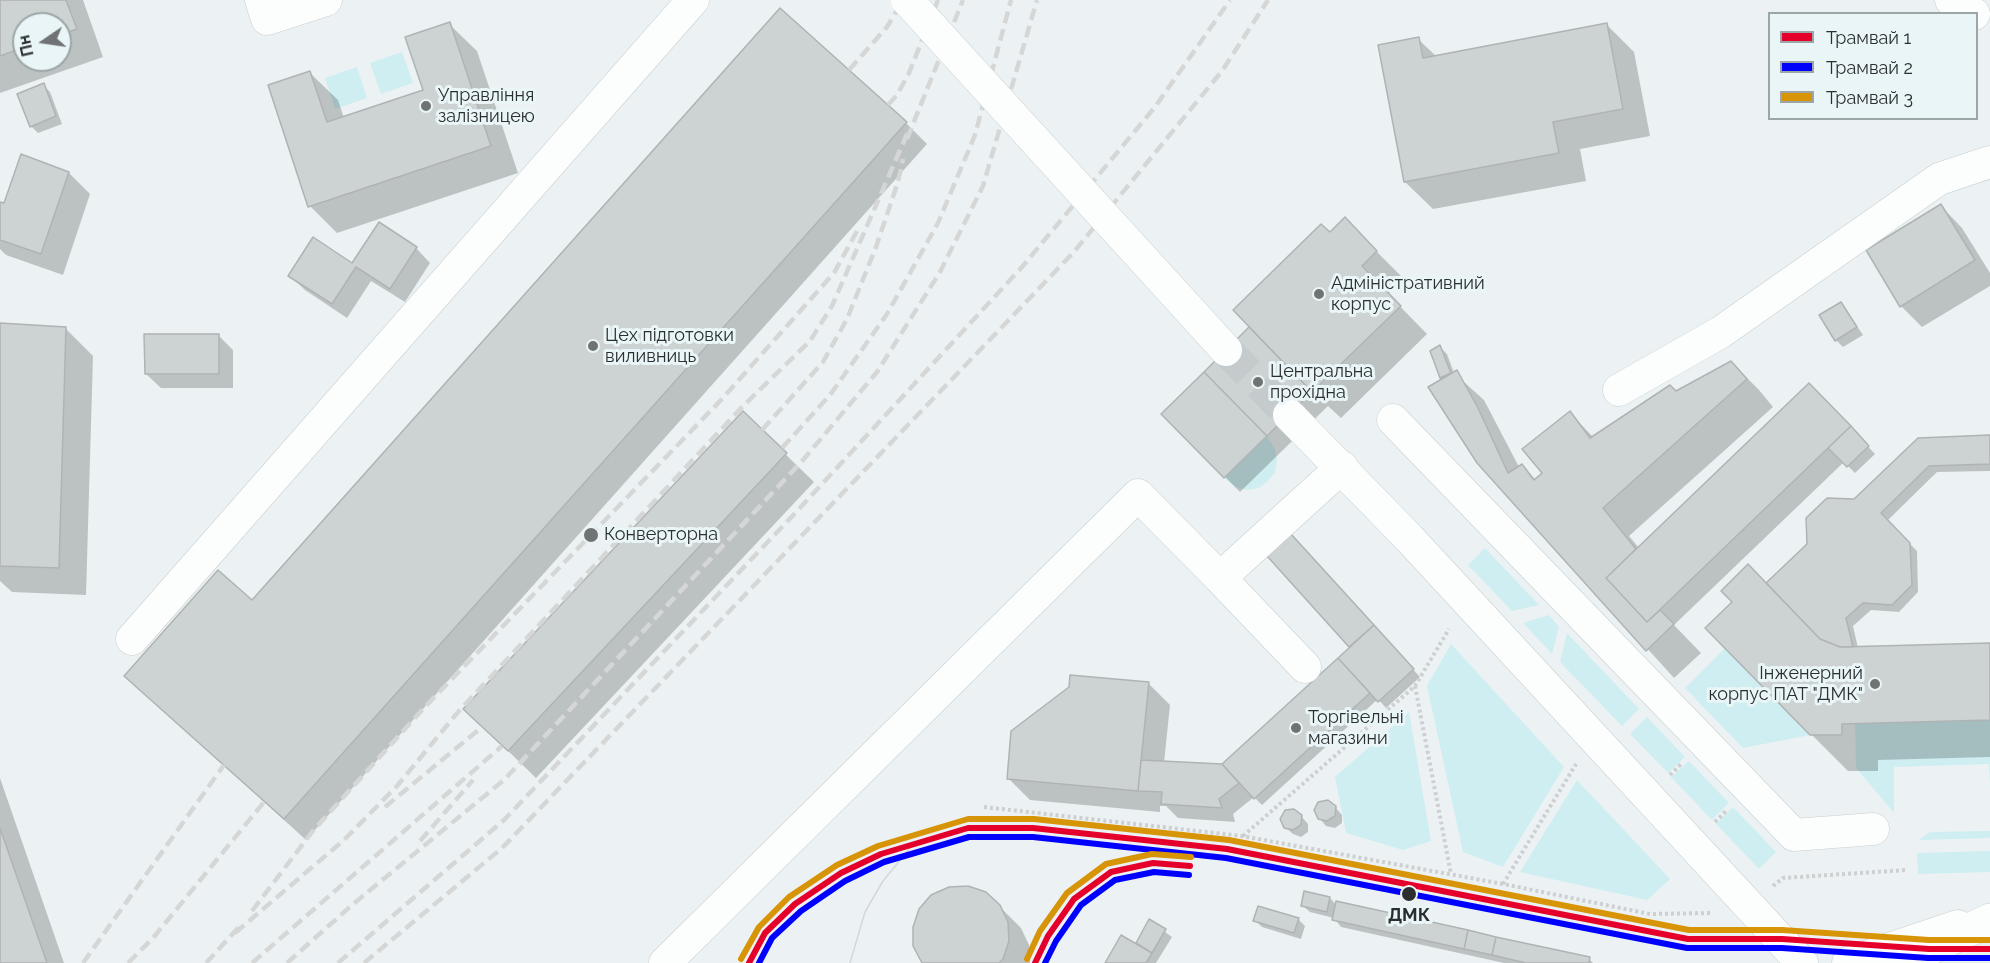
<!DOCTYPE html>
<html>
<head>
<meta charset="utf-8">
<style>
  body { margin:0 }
  #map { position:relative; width:1990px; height:963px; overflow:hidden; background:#ecf2f3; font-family:Raleway,sans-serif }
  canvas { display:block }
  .legend { position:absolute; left:1768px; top:12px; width:210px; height:108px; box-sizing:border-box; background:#e9f5f6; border:2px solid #9da6a7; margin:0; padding:8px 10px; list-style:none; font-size:18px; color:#2b2f30 }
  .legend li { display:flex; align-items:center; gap:12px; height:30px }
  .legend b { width:30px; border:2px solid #9da6a7 }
  .north { position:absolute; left:12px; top:12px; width:60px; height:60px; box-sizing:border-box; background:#e9f5f6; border:2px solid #9da6a7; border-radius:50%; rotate:257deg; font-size:16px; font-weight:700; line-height:24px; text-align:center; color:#2b2f30 }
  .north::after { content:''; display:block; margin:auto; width:21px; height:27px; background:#6f7374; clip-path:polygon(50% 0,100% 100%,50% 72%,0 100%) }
</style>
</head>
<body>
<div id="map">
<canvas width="1990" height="963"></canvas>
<ul class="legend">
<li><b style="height:8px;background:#e4002b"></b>Трамвай 1</li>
<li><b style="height:8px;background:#00f"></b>Трамвай 2</li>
<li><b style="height:8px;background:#d89407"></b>Трамвай 3</li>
</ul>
<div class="north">Пн</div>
</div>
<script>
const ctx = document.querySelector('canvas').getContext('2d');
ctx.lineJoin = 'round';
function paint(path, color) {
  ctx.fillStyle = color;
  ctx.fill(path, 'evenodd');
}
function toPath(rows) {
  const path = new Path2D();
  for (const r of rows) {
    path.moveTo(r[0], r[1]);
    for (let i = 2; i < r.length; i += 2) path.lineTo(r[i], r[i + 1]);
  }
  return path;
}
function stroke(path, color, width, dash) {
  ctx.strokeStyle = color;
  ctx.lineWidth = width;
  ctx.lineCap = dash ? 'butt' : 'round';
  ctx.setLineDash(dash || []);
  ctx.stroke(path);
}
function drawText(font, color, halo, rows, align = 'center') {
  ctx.font = font + ' Raleway,sans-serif';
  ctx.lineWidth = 6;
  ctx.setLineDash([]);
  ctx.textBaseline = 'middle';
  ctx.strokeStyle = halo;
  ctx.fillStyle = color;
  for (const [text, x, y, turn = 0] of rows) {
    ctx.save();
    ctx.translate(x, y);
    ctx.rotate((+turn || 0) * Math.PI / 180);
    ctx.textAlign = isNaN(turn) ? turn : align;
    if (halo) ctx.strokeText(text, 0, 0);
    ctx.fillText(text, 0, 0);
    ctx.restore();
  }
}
paint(toPath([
  [402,52,413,83,381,94,370,63],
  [357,67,367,98,335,109,325,78],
  [1267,436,1275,449,1277,460,1275,472,1268,481,1259,488,1247,490,1236,487,1224,478],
  [1485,548,1539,605,1512,611,1468,565],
  [1549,615,1559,627,1552,654,1523,623],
  [1567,633,1639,709,1622,726,1560,662],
  [1451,644,1564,767,1503,867,1463,852,1427,686],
  [1725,648,1810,735,1743,748,1685,688],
  [1409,712,1431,841,1403,850,1346,833,1335,777],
  [1647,717,1685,757,1668,773,1630,734],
  [1990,720,1990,789,1989,764,1894,767,1894,813,1856,768,1855,723],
  [1689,761,1729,803,1712,820,1671,777],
  [1577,780,1670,879,1647,900,1520,872],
  [1733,807,1776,852,1759,869,1716,824],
  [1990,831,1990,838,1919,840,1930,832],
  [1990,851,1990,872,1918,874,1917,853]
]), '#ceeef1');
paint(toPath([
  [0,0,83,0,103,57,0,93],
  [24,24,60,24,60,60,24,60],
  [449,24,477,51,518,173,337,233,310,206,310,73,338,100,344,118,424,91],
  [1607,25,1634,52,1650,136,1580,149,1586,181,1433,209,1405,182,1418,39,1437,57],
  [43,85,50,92,62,124,38,133,31,126],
  [906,123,927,144,306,840,126,676,252,602],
  [69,173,90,194,63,275,6,255,0,249,0,204,4,205],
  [1941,206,1962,228,1990,273,1990,286,1922,327,1901,306],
  [1330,234,1372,247,1404,279,1388,294,1427,334,1341,418,1328,406,1240,492,1163,414,1252,327],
  [416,248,430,263,405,302,371,281,347,318,305,290,290,276,353,265],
  [1841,303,1863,335,1843,347,1836,340],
  [0,324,66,329,93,356,86,595,12,592,0,581],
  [218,335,233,350,233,388,161,388,146,374],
  [1440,347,1447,354,1454,373,1484,400,1519,467,1522,466,1536,480,1544,473,1570,413,1594,438,1731,362,1759,390,1773,407,1629,536,1639,548,1824,399,1875,454,1855,473,1844,462,1674,625,1701,653,1674,678,1478,462,1432,352],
  [743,413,814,482,536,778,465,709],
  [1990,437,1990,471,1937,472,1887,521,1917,551,1918,592,1899,612,1871,610,1853,626,1858,648,1990,645,1990,757,1878,760,1878,771,1848,771,1811,734,1766,585,1854,501],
  [1298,543,1420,677,1386,708,1378,699,1262,805,1254,797,1233,814,1235,822,1178,818,1166,806,1160,806,1160,812,1030,800,1008,778,1148,683,1170,705,1164,763,1223,765,1352,648,1269,556],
  [0,778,64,963,0,963],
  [1335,807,1342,815,1342,823,1335,828,1326,826,1319,818],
  [1301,816,1308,824,1308,832,1301,837,1293,834,1285,827],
  [1330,898,1337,906,1589,959,1593,963,1504,963,1341,927,1334,918,1310,912,1302,905],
  [999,906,1021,928,1029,945,1030,963,923,963],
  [1298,919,1305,926,1301,939,1262,927,1255,920],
  [1150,921,1172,937,1156,963,1107,963,1136,945]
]), '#0003');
const building = toPath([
  [0,0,66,0,77,29,60,35,60,24,24,24,24,47,0,56,0,0],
  [780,8,907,122,284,819,124,676,218,570,252,600,780,8],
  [450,22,491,146,308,207,268,85,310,71,327,122,423,90,405,37,450,22],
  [1607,23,1623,109,1553,122,1559,153,1404,182,1378,45,1419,37,1423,58,1607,23],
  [44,83,56,116,30,127,17,94,44,83],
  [21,154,69,172,41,254,0,240,0,202,4,203,21,154],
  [1941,204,1975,260,1900,307,1866,250,1941,204],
  [1345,217,1377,251,1362,266,1401,306,1312,392,1233,310,1321,224,1330,232,1345,217],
  [379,222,417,247,390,289,356,267,332,304,288,276,313,237,352,263,379,222],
  [1841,302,1857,327,1835,341,1819,315,1841,302],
  [0,323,66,327,59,568,0,566,0,323],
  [1249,327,1312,392,1267,436,1204,372,1249,327],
  [144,334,219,334,219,374,145,374,144,334],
  [1440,345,1451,373,1440,378,1430,351,1440,345],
  [1731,361,1747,379,1603,508,1636,549,1606,578,1647,622,1660,610,1674,624,1646,651,1477,463,1428,387,1457,370,1478,408,1508,473,1522,464,1534,480,1542,473,1522,449,1570,411,1590,438,1670,385,1676,391,1731,361],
  [1204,372,1267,436,1224,478,1161,414,1204,372],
  [1809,383,1851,426,1647,622,1606,578,1809,383],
  [743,411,787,453,508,751,463,709,743,411],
  [1851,426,1869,446,1847,467,1828,448,1851,426],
  [1990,435,1990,464,1929,466,1881,513,1910,543,1912,585,1892,605,1863,603,1846,618,1853,647,1840,647,1820,639,1766,583,1807,544,1806,518,1827,498,1854,499,1918,438,1990,435],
  [1291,534,1374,625,1349,647,1267,556,1291,534],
  [1748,564,1820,639,1840,647,1990,643,1990,720,1842,724,1842,735,1810,735,1705,628,1732,602,1721,591,1748,564],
  [1374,625,1414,669,1378,702,1338,658,1374,625],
  [1338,658,1370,693,1254,799,1222,764,1338,658],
  [1070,675,1149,682,1138,791,1007,779,1011,731,1069,687,1070,675],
  [1141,760,1222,764,1239,783,1219,799,1222,808,1161,804,1162,792,1138,791,1141,760],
  [1328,800,1336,806,1335,816,1327,821,1318,819,1314,810,1318,802,1328,800],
  [1294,809,1302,815,1301,825,1293,830,1284,828,1280,819,1285,810,1294,809],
  [0,828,47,963,0,963,0,828],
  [968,886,986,892,1000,905,1008,922,1009,941,1003,959,999,963,922,963,913,946,913,927,919,909,931,895,949,887,968,886],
  [1304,891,1330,897,1327,912,1301,906,1304,891],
  [1336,901,1468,930,1464,949,1332,920,1336,901],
  [1258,906,1299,918,1294,933,1253,921,1258,906],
  [1149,919,1166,929,1152,953,1136,943,1149,919],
  [1468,930,1496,937,1492,955,1464,949,1468,930],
  [1121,935,1152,953,1146,963,1105,963,1121,935],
  [1496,937,1590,957,1589,963,1526,963,1492,955,1496,937]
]);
paint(building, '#cdd2d3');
stroke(building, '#afb3b4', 1.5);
stroke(toPath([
  [1226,350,1289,415]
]), '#c5cbcc', 32, [32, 16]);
const minor = toPath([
  [261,0,267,19,326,0],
  [1951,0,1974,14],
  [1619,390,1721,332,1939,179,1990,162],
  [1289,415,1409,538,1802,963],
  [1393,420,1794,835,1873,829],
  [1220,578,1305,667],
  [132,639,693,0],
  [665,963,1138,495,1220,578,1342,467],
  [1848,963,1958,926]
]);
const major = toPath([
  [1915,963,1929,949,1990,920]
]);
stroke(minor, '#c9cece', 33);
stroke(major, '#c9cece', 34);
stroke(toPath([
  [1415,686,1451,874],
  [1670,775,1682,763],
  [984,807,1242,836,1503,884,1650,914,1712,913],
  [1715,822,1727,810],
  [1243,836,1415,686,1449,629],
  [1503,884,1576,764],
  [1773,886,1783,878,1906,870]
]), '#cdcfd0', 4, [3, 3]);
stroke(minor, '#fcfdfd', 32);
stroke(major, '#fcfdfd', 33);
stroke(toPath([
  [850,963,865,912,883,881,914,843]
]), '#d5d7d7', 1.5);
stroke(toPath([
  [849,70,887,27,903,0],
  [888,105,897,95,909,73,938,0],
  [907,139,963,0],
  [762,430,823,362,847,319,876,247,898,182,903,159],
  [782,448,830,395,887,314,938,223,975,135,1011,0],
  [385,807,482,727],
  [420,841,473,780],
  [252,911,312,832,423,709,721,400,834,273,857,231],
  [235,933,344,840,397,786,458,712,742,407,810,341,832,306,908,132],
  [83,963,224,765],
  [128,963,153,938,264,802],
  [206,963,239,927],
  [252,963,502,746],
  [287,963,352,905,504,780,803,460,877,372,940,272,983,186,1037,0],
  [338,963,504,820,799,509,1022,267,1155,107,1230,0],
  [364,963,502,848,1073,253,1222,71,1268,0]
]), '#d5d7d7', 4.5, [12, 6]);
const minorBridge = toPath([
  [907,0,1226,350]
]);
stroke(minorBridge, '#c9cece', 33, []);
stroke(minorBridge, '#fcfdfd', 32);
stroke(toPath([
  [749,963,765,933,795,904,841,873,881,854,968,828,1033,828,1227,849,1688,939,1782,939,1929,949,1990,949],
  [1035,963,1048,936,1074,899,1111,872,1153,863,1190,866]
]), '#e4002b', 6);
stroke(toPath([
  [759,963,772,938,801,911,845,881,884,862,969,837,1033,837,1226,858,1687,948,1782,948,1928,958,1990,958],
  [1045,963,1056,941,1081,905,1115,880,1154,872,1189,875]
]), '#00f', 6);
stroke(toPath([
  [741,959,759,927,789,897,837,865,878,846,968,819,1034,819,1229,840,1689,930,1782,930,1929,940,1990,940],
  [1027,959,1040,931,1067,893,1106,864,1152,854,1191,857]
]), '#d89407', 6);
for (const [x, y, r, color] of [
  [426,106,6,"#6f7374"],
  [1319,294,6,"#6f7374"],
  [593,346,6,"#6f7374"],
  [1258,382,6,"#6f7374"],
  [591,535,8,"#6f7374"],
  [1875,684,6,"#6f7374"],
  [1296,728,6,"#6f7374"],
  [1409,894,8,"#2b2f30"]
]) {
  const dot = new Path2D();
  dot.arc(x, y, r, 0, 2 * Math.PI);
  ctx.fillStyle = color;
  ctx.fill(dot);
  stroke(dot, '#e9f5f6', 2);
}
drawText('18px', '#2b2f30', '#e9f5f6', [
  ["Управління",438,96],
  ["залізницею",438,117],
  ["Адміністративний",1331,284],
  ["корпус",1331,305],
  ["Цех підготовки",605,336],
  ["виливниць",605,357],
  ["Центральна",1270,372],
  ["прохідна",1270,393],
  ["Конверторна",604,535],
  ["Інженерний",1863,674,"right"],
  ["корпус ПАТ \"ДМК\"",1863,695,"right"],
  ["Торгівельні",1308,718],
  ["магазини",1308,739]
], 'left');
drawText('bold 18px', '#2b2f30', '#e9f5f6', [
  ["ДМК",1409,916]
]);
</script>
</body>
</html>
